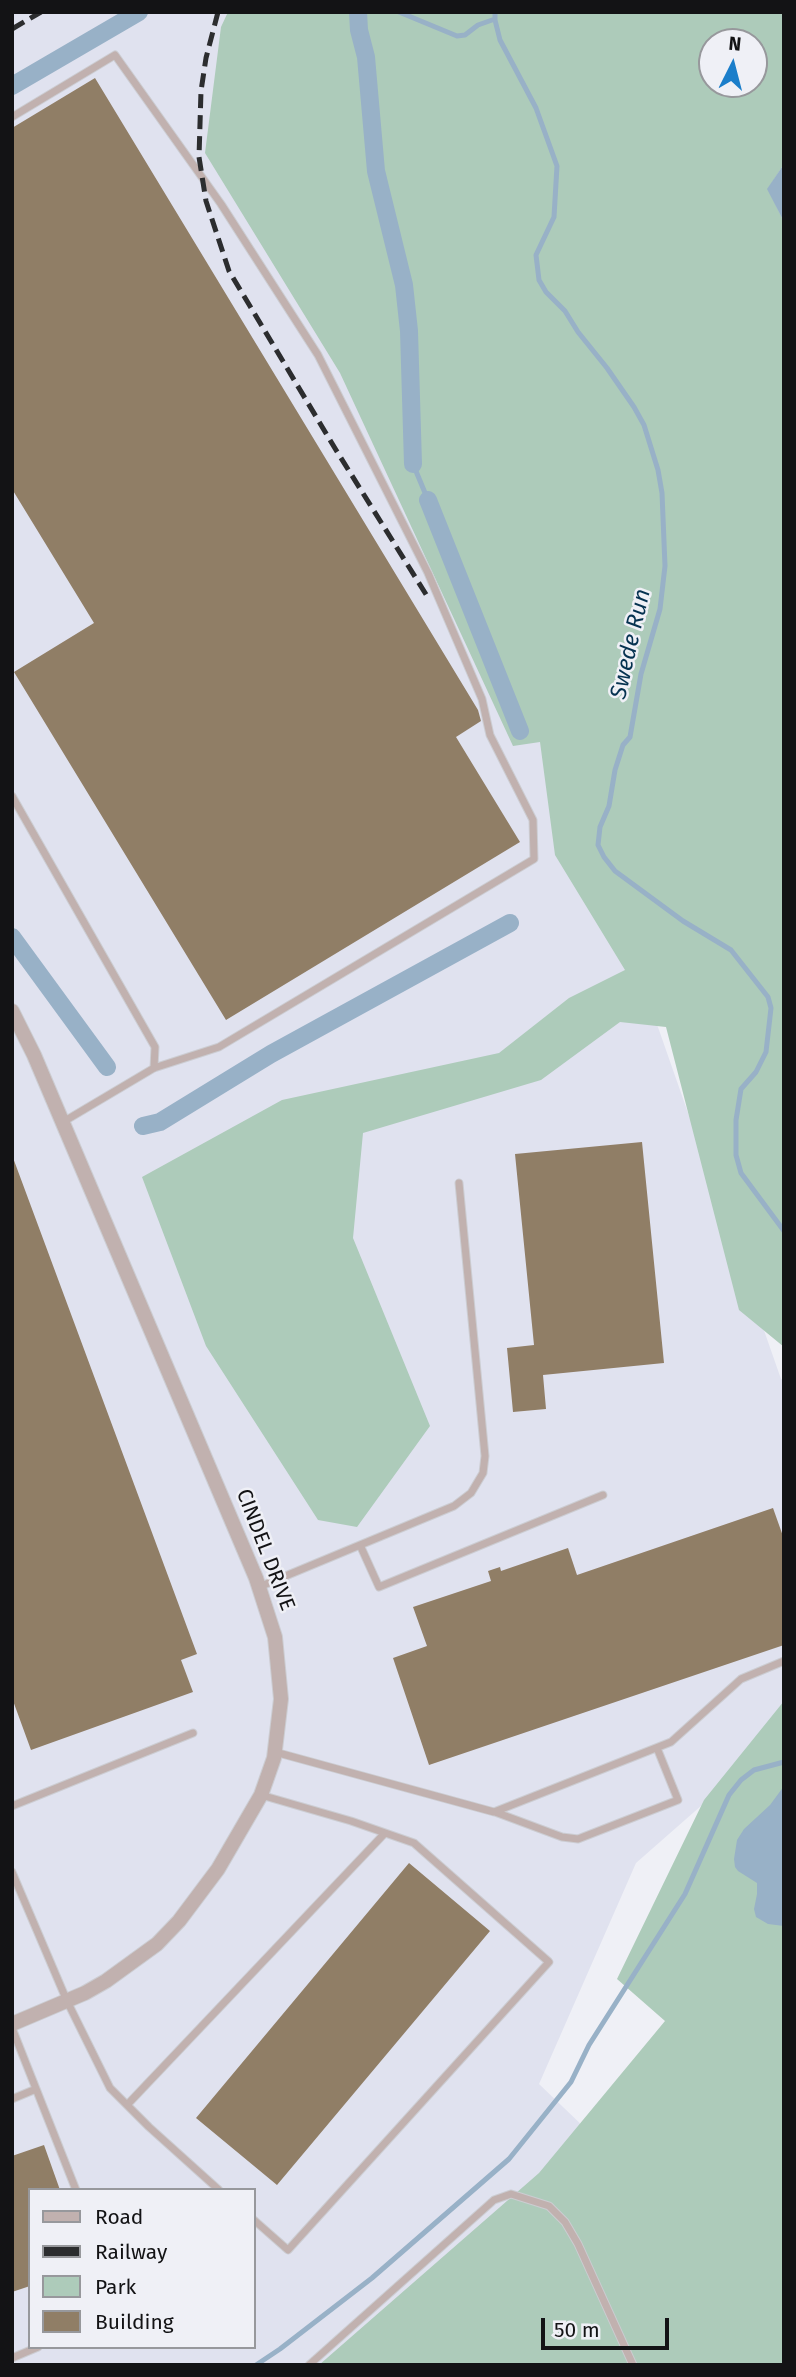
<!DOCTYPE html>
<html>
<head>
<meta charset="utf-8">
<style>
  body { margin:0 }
  #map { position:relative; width:796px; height:2377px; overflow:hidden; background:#eff0f6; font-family:"Fira Sans",sans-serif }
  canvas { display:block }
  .frame { position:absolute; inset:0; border:14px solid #131315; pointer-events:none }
  .legend { position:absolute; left:28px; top:2188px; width:228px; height:161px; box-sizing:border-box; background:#eff0f6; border:2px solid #97989c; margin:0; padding:9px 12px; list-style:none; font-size:21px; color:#131315 }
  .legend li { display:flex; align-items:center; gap:14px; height:35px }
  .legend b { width:35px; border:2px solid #97989c }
  .north { position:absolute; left:698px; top:28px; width:70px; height:70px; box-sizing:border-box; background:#eff0f6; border:2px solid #97989c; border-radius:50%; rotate:6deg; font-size:19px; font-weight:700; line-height:28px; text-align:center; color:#131315 }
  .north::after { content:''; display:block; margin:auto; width:24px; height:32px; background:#1b7eca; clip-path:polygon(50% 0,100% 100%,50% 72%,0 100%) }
  .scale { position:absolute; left:541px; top:2318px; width:128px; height:32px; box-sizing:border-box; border:4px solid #131315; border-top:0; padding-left:9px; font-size:21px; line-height:24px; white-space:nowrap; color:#131315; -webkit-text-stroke:5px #eff0f6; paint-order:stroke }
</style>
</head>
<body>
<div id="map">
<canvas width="796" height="2377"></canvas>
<div class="frame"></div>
<ul class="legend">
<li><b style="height:9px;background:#c1b1af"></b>Road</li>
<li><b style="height:9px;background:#2c2d2f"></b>Railway</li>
<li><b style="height:19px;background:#adcbba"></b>Park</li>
<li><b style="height:19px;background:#907e66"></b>Building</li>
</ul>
<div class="north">N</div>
<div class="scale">50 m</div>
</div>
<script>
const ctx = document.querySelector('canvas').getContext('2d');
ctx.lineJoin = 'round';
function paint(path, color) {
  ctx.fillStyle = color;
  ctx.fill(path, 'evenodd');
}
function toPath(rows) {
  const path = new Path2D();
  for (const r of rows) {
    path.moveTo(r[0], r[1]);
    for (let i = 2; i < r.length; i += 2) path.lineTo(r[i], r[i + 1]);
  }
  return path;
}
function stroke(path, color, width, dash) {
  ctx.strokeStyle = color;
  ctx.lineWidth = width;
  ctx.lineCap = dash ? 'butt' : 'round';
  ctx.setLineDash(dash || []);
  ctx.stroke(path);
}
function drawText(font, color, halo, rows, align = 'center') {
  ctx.font = font + ' "Fira Sans",sans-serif';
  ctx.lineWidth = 5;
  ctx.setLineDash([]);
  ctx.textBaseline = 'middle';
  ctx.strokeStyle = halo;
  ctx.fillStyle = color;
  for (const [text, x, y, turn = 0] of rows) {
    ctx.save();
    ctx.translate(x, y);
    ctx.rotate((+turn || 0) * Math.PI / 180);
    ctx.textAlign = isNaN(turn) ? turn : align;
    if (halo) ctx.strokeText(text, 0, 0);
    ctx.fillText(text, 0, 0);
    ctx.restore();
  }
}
paint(toPath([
  [12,12,372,12,504,609,659,1030,781,1379,784,1380,784,1733,636,1863,539,2084,611,2153,784,2365,12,2365],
  [30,2190,254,2190,254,2347,30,2347]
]), '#e0e2ef');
paint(toPath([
  [228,12,784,12,784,164,768,189,784,222,784,1347,739,1310,666,1027,620,1022,541,1080,363,1133,353,1238,430,1426,357,1527,318,1520,206,1346,142,1177,282,1100,499,1053,569,998,625,970,555,855,540,742,513,746,340,373,205,153,221,27],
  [712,42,754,42,754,84,712,84],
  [784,1701,784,2365,319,2365,539,2173,665,2021,617,1979,704,1800]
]), '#adcbba');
paint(toPath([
  [784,164,784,222,767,189],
  [784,1786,784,1926,768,1924,756,1917,754,1909,757,1894,757,1883,738,1871,735,1867,734,1859,737,1840,744,1829,770,1805]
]), '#98b1c7');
stroke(toPath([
  [399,12,457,36,465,35,478,25,495,19],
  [495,12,495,20,500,40,536,108,557,166,554,217,536,255,539,280,546,292,565,311,578,332,607,368,634,407,644,425,658,470,662,493,665,566,660,609,641,674,630,737,623,745,615,770,609,806,600,827,598,845,604,857,615,871,683,921,731,950,768,997,771,1008,766,1052,756,1072,741,1089,736,1120,736,1155,741,1173,784,1231],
  [413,464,428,500],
  [256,2365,280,2349,372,2278,509,2159,571,2082,589,2045,685,1894,729,1795,741,1780,754,1770,784,1762]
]), '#98b1c7', 5);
stroke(toPath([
  [358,12,359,30,366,57,376,171,404,285,409,331,413,464],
  [12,86,139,12],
  [428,500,520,731],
  [12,937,107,1067],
  [143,1126,160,1122,271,1054,510,923]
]), '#98b1c7', 18);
paint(toPath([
  [95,78,478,710,481,721,456,737,520,842,226,1020,14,672,94,623,12,489,12,128],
  [642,1142,664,1363,543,1375,546,1409,513,1412,507,1348,534,1345,515,1154],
  [12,1155,197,1654,181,1660,193,1692,31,1750,12,1698],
  [773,1508,784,1539,784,1645,429,1765,393,1658,427,1646,413,1607,491,1581,488,1571,500,1567,501,1571,568,1548,577,1575],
  [409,1863,490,1931,277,2185,196,2118],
  [44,2145,60,2190,30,2190,30,2286,12,2292,12,2156]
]), '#907e66');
const service = toPath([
  [12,117,115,55,221,204,318,355,428,573,482,699,490,735,533,820,534,859,219,1047,154,1068,63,1122],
  [12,796,155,1047,154,1068],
  [360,1545,379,1587,603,1495],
  [259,1587,454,1506,471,1493,483,1473,485,1456,459,1183],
  [275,1752,494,1812,671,1742,741,1679,784,1661],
  [12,1806,193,1733],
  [495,1812,562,1837,578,1839,678,1800,657,1748],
  [12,1872,67,2001,110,2088,149,2127,219,2190],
  [12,2028,76,2190],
  [12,2099,36,2089],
  [127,2105,385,1833],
  [254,2220,288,2250,549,1962,414,1843,351,1821,261,1795],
  [12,2358,38,2347],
  [309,2365,494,2200,511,2194,549,2206,565,2222,578,2244,633,2365]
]);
const minor = toPath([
  [12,1011,34,1055,256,1578,275,1637,281,1699,274,1758,261,1795,218,1869,179,1921,157,1944,106,1981,85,1993,12,2024]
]);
stroke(service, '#cccdd2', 9);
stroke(minor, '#cccdd2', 16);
stroke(service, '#c1b1af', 7);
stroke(minor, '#c1b1af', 14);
stroke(toPath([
  [218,12,206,58,201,91,199,157,206,201,229,271,336,450,427,596],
  [12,29,41,12]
]), '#2c2d2f', 5, [14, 7]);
drawText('21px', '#131315', '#eff0f6', [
  ["CINDEL DRIVE",265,1550,69]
]);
drawText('italic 23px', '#053250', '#eff0f6', [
  ["Swede Run",631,644,-77]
]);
</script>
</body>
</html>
